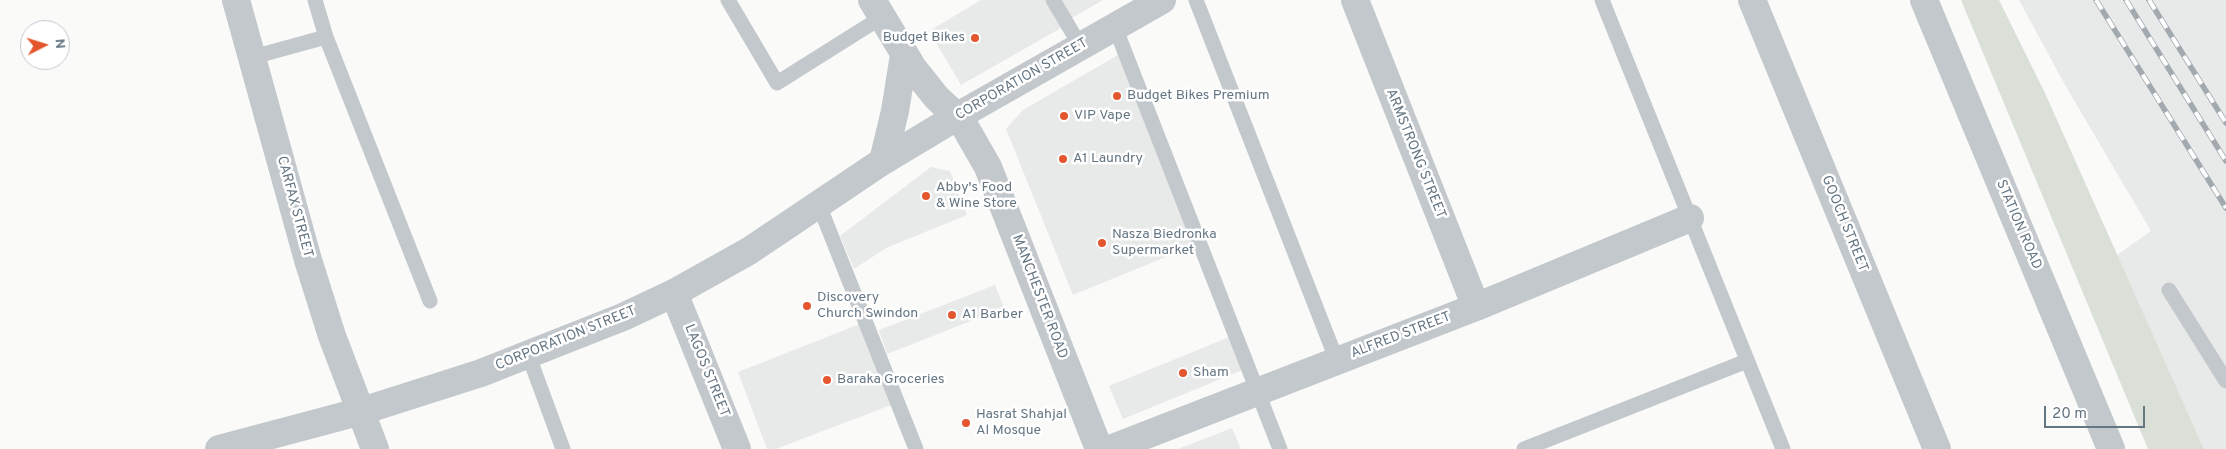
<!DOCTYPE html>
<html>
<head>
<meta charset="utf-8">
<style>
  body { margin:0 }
  #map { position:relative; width:2226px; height:449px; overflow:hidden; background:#fafaf8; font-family:Overpass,sans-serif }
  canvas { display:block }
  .north { position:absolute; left:20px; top:20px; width:50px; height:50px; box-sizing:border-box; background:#fff; border:1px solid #c1c8cd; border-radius:50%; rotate:85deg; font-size:14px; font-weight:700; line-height:20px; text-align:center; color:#657683 }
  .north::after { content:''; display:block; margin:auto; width:18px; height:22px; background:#e4572e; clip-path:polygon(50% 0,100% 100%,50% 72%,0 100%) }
  .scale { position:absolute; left:2044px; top:406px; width:101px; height:22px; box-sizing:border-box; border:2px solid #657683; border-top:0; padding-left:6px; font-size:15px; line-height:18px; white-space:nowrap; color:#657683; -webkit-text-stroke:4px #fff; paint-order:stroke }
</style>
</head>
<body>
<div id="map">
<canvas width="2226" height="449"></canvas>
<div class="north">N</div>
<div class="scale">20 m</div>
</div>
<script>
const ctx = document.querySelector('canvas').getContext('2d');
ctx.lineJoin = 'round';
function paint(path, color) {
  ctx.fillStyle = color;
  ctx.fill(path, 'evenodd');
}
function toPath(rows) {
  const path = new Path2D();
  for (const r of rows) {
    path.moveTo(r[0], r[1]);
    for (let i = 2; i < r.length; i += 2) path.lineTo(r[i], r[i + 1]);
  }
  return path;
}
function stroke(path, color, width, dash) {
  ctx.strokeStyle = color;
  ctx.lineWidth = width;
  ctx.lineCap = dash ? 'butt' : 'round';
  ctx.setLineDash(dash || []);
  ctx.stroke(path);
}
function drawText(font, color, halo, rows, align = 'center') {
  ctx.font = font + ' Overpass,sans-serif';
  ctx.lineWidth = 5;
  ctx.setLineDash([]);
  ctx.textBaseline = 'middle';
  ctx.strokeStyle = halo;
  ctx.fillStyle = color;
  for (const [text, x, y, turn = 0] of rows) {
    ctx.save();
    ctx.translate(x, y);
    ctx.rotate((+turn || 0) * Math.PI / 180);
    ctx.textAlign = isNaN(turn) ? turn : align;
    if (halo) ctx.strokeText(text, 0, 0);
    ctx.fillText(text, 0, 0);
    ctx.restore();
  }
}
paint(toPath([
  [981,0,1045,0,1061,28,961,85,929,31],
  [1059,0,1103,0,1070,19],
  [2019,0,2226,0,2226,449,2204,449,2117,255,2151,231,2065,85],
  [1123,52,1195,245,1073,295,1006,129,1023,110],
  [931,167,950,171,967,215,886,248,854,269,840,236],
  [995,285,1004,308,887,354,879,330],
  [860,324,891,405,776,449,767,449,738,372],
  [1232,336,1245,369,1123,419,1109,386],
  [1232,428,1241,449,1178,449]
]), '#e8e9e9');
paint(toPath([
  [1961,0,1999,0,2045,93,2204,449,2148,449]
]), '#dadfd7');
stroke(toPath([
  [315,0,326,37,430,301],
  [728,0,777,83,882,17],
  [1053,0,1081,47],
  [1196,0,1337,361],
  [1602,0,1783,449],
  [1115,27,1280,449],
  [253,57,326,37],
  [819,205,916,449],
  [2169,290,2226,381],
  [528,354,563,449],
  [1524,449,1747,361]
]), '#c3c8cc', 15);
stroke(toPath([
  [236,0,308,260,332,336,375,449],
  [1355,0,1476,307],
  [1752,0,1937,449],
  [1924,0,2111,449],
  [674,293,737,449],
  [1110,449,1476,307,1690,218]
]), '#c3c8cc', 28);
stroke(toPath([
  [872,0,913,68,937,98,961,120,988,167,1099,449],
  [883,161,895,111,904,55],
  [219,449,362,411,481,373,623,317,674,293,749,251,883,161,958,116,1162,0]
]), '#c3c8cc', 28);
const rail = toPath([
  [2096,0,2226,208],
  [2126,0,2226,161],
  [2149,0,2226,123]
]);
stroke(rail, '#a2aab0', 5.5);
stroke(rail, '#fff', 4, [11]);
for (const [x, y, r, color] of [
  [975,38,5,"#e4572e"],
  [1117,96,5,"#e4572e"],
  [1064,116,5,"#e4572e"],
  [1063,159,5,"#e4572e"],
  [926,196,5,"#e4572e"],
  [1102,243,5,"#e4572e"],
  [807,306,5,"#e4572e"],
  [952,315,5,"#e4572e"],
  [1183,373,5,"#e4572e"],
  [827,380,5,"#e4572e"],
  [966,423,5,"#e4572e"]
]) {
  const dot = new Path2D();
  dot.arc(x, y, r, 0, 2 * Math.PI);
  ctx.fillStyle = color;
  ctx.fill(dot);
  stroke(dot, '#fff', 2);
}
drawText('14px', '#657683', '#fff', [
  ["Budget Bikes",965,38,"right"],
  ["Budget Bikes Premium",1127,96],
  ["VIP Vape",1074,116],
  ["A1 Laundry",1073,159],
  ["Abby's Food",936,188],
  ["& Wine Store",936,204],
  ["Nasza Biedronka",1112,235],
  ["Supermarket",1112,251],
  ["Discovery",817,298],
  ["Church Swindon",817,314],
  ["A1 Barber",962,315],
  ["Sham",1193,373],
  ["Baraka Groceries",837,380],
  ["Hasrat Shahjal",976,415],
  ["Al Mosque",976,431]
], 'left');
drawText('14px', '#657683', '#fff', [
  ["CORPORATION STREET",1022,80,-30],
  ["ARMSTRONG STREET",1415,154,68],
  ["CARFAX STREET",294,207,75],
  ["GOOCH STREET",1844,224,68],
  ["STATION ROAD",2018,225,67],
  ["MANCHESTER ROAD",1039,297,69],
  ["ALFRED STREET",1401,336,-21],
  ["CORPORATION STREET",566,339,-22],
  ["LAGOS STREET",706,371,68]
]);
</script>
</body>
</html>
